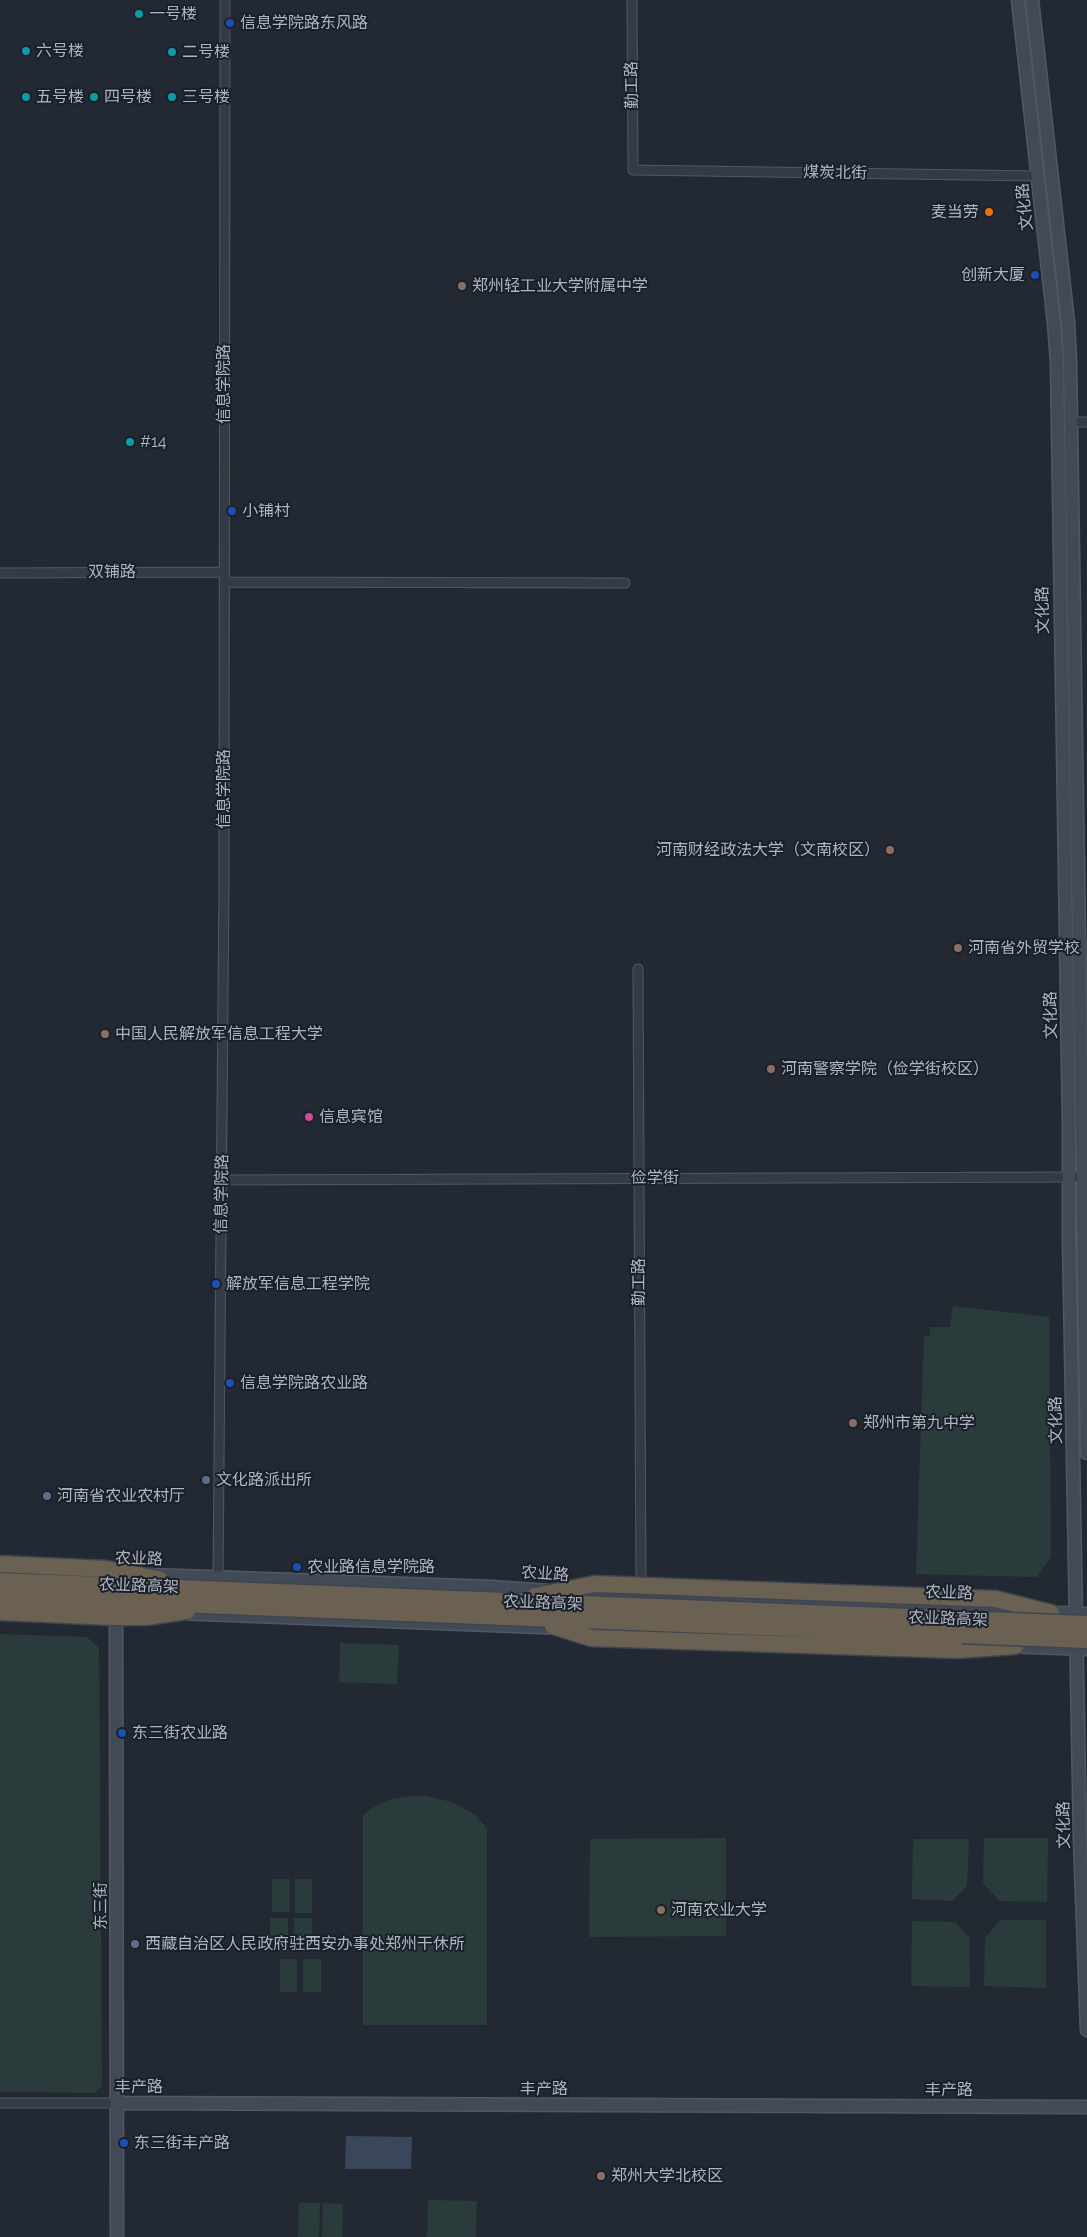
<!DOCTYPE html>
<html>
<head>
<meta charset="utf-8">
<style>
  body { margin:0 }
  canvas { display:block; background:#222933 }
</style>
</head>
<body>
<canvas width="1087" height="2237"></canvas>
<script>
const ctx = document.querySelector('canvas').getContext('2d');
ctx.lineJoin = 'round';
function paint(path, color) {
  ctx.fillStyle = color;
  ctx.fill(path, 'evenodd');
}
function toPath(rows) {
  const path = new Path2D();
  for (const r of rows) {
    path.moveTo(r[0], r[1]);
    for (let i = 2; i < r.length; i += 2) path.lineTo(r[i], r[i + 1]);
  }
  return path;
}
function stroke(path, color, width, dash) {
  ctx.strokeStyle = color;
  ctx.lineWidth = width;
  ctx.lineCap = dash ? 'butt' : 'round';
  ctx.setLineDash(dash || []);
  ctx.stroke(path);
}
function drawText(font, color, halo, rows, align = 'center') {
  ctx.font = font + ' Raleway,"Noto Sans SC",sans-serif';
  ctx.lineWidth = 4;
  ctx.setLineDash([]);
  ctx.textBaseline = 'middle';
  ctx.strokeStyle = halo;
  ctx.fillStyle = color;
  for (const [text, x, y, turn = 0] of rows) {
    ctx.save();
    ctx.translate(x, y);
    ctx.rotate((+turn || 0) * Math.PI / 180);
    ctx.textAlign = isNaN(turn) ? turn : align;
    if (halo) ctx.strokeText(text, 0, 0);
    ctx.fillText(text, 0, 0);
    ctx.restore();
  }
}
paint(toPath([
  [953,1306,1049,1317,1051,1557,1037,1577,916,1574,924,1336,930,1336,930,1327,950,1327],
  [0,1634,87,1637,99,1648,102,2086,95,2093,0,2092],
  [340,1643,399,1645,397,1684,339,1682],
  [410,1796,426,1796,452,1802,475,1815,487,1828,487,2025,363,2025,363,1816,372,1808,391,1799],
  [726,1838,726,1936,589,1937,590,1839],
  [984,1838,1048,1838,1047,1902,1000,1901,983,1883],
  [913,1839,969,1839,967,1886,952,1901,912,1899],
  [272,1879,290,1879,290,1912,272,1912],
  [295,1879,312,1879,312,1913,295,1913],
  [270,1918,288,1918,288,1952,270,1952],
  [294,1918,312,1918,312,1951,294,1951],
  [1000,1920,1046,1920,1046,1988,984,1986,985,1938],
  [912,1921,955,1922,969,1937,970,1987,911,1986],
  [280,1959,297,1959,297,1992,280,1992],
  [303,1959,321,1959,321,1992,303,1992],
  [428,2200,477,2201,476,2237,427,2237],
  [299,2203,320,2203,319,2237,298,2237],
  [323,2203,343,2204,342,2237,322,2237]
]), '#2a3b3b');
paint(toPath([
  [346,2136,412,2137,411,2169,345,2169]
]), '#39465b');
const street = toPath([
  [632,0,633,170,1037,176],
  [1071,422,1087,422],
  [0,573,224,572],
  [224,582,625,583],
  [638,969,641,1588],
  [223,1180,1075,1177],
  [218,1578,224,881,225,0],
  [0,2103,117,2103]
]);
const secondary = toPath([
  [1018,0,1054,323,1057,362,1069,1126,1069,1238,1080,1839,1087,2030],
  [1032,0,1068,322,1070,362,1087,1453],
  [150,1575,492,1587,548,1591],
  [572,1592,854,1606,1087,1614],
  [116,1610,117,2237],
  [177,1613,774,1636],
  [1007,1646,1087,1649],
  [117,2103,1087,2107]
]);
const highway = toPath([
  [996,1599,1051,1613],
  [957,1650,1015,1646]
]);
stroke(street, '#525862', 11);
stroke(secondary, '#525862', 15);
stroke(highway, '#3f454f', 19);
stroke(street, '#353b44', 9);
stroke(secondary, '#434a57', 12);
stroke(highway, '#6a6152', 16);
const highwayBridge = toPath([
  [0,1564,107,1569,159,1579],
  [0,1581,1087,1624],
  [535,1596,595,1584,996,1599],
  [0,1597,1087,1640],
  [0,1612,112,1617,146,1617,187,1611],
  [553,1626,591,1638,957,1650]
]);
stroke(highwayBridge, '#3f454f', 19, []);
stroke(highwayBridge, '#6a6152', 16);
for (const [x, y, r, color] of [
  [139,14,5,"#0f9aa8"],
  [230,23,5,"#1a4fb4"],
  [26,51,5,"#0f9aa8"],
  [172,52,5,"#0f9aa8"],
  [26,97,5,"#0f9aa8"],
  [94,97,5,"#0f9aa8"],
  [172,97,5,"#0f9aa8"],
  [989,212,5,"#e8710a"],
  [1035,275,5,"#1a4fb4"],
  [462,286,5,"#8d6e63"],
  [130,442,5,"#0f9aa8"],
  [232,511,5,"#1a4fb4"],
  [890,850,5,"#8d6e63"],
  [958,948,5,"#8d6e63"],
  [105,1034,5,"#8d6e63"],
  [771,1069,5,"#8d6e63"],
  [309,1117,5,"#d1479c"],
  [216,1284,5,"#1a4fb4"],
  [230,1383,5,"#1a4fb4"],
  [853,1423,5,"#8d6e63"],
  [206,1480,5,"#5c6f8a"],
  [47,1496,5,"#5c6f8a"],
  [297,1567,5,"#1a4fb4"],
  [122,1733,5,"#1a4fb4"],
  [661,1910,5,"#8d6e63"],
  [135,1944,5,"#5c6f8a"],
  [124,2143,5,"#1a4fb4"],
  [601,2176,5,"#8d6e63"]
]) {
  const dot = new Path2D();
  dot.arc(x, y, r, 0, 2 * Math.PI);
  ctx.fillStyle = color;
  ctx.fill(dot);
  stroke(dot, '#1a2029', 2);
}
drawText('16px', '#afb5c1', '#1a2029', [
  ["一号楼",149,14],
  ["信息学院路东风路",240,23],
  ["六号楼",36,51],
  ["二号楼",182,52],
  ["五号楼",36,97],
  ["四号楼",104,97],
  ["三号楼",182,97],
  ["麦当劳",979,212,"right"],
  ["创新大厦",1025,275,"right"],
  ["郑州轻工业大学附属中学",472,286],
  ["#14",140,442],
  ["小铺村",242,511],
  ["河南财经政法大学（文南校区）",880,850,"right"],
  ["河南省外贸学校",968,948],
  ["中国人民解放军信息工程大学",115,1034],
  ["河南警察学院（俭学街校区）",781,1069],
  ["信息宾馆",319,1117],
  ["解放军信息工程学院",226,1284],
  ["信息学院路农业路",240,1383],
  ["郑州市第九中学",863,1423],
  ["文化路派出所",216,1480],
  ["河南省农业农村厅",57,1496],
  ["农业路信息学院路",307,1567],
  ["东三街农业路",132,1733],
  ["河南农业大学",671,1910],
  ["西藏自治区人民政府驻西安办事处郑州干休所",145,1944],
  ["东三街丰产路",134,2143],
  ["郑州大学北校区",611,2176]
], 'left');
drawText('16px', '#afb5c1', '#1a2029', [
  ["勤工路",632,85,-91],
  ["煤炭北街",835,173,1],
  ["文化路",1025,207,-96],
  ["信息学院路",224,384,-90],
  ["双铺路",112,572],
  ["文化路",1043,610,-91],
  ["信息学院路",224,789,-90],
  ["文化路",1051,1015,-91],
  ["俭学街",655,1178],
  ["信息学院路",222,1194,-89],
  ["勤工路",639,1282,-90],
  ["文化路",1056,1420,-91],
  ["农业路",139,1559,2],
  ["农业路",545,1574,4],
  ["农业路高架",139,1586,2],
  ["农业路",949,1593,2],
  ["农业路高架",543,1603,2],
  ["农业路高架",948,1619,2],
  ["文化路",1064,1825,-91],
  ["东三街",101,1906,-90],
  ["丰产路",139,2087],
  ["丰产路",544,2089],
  ["丰产路",949,2090]
]);
</script>
</body>
</html>
